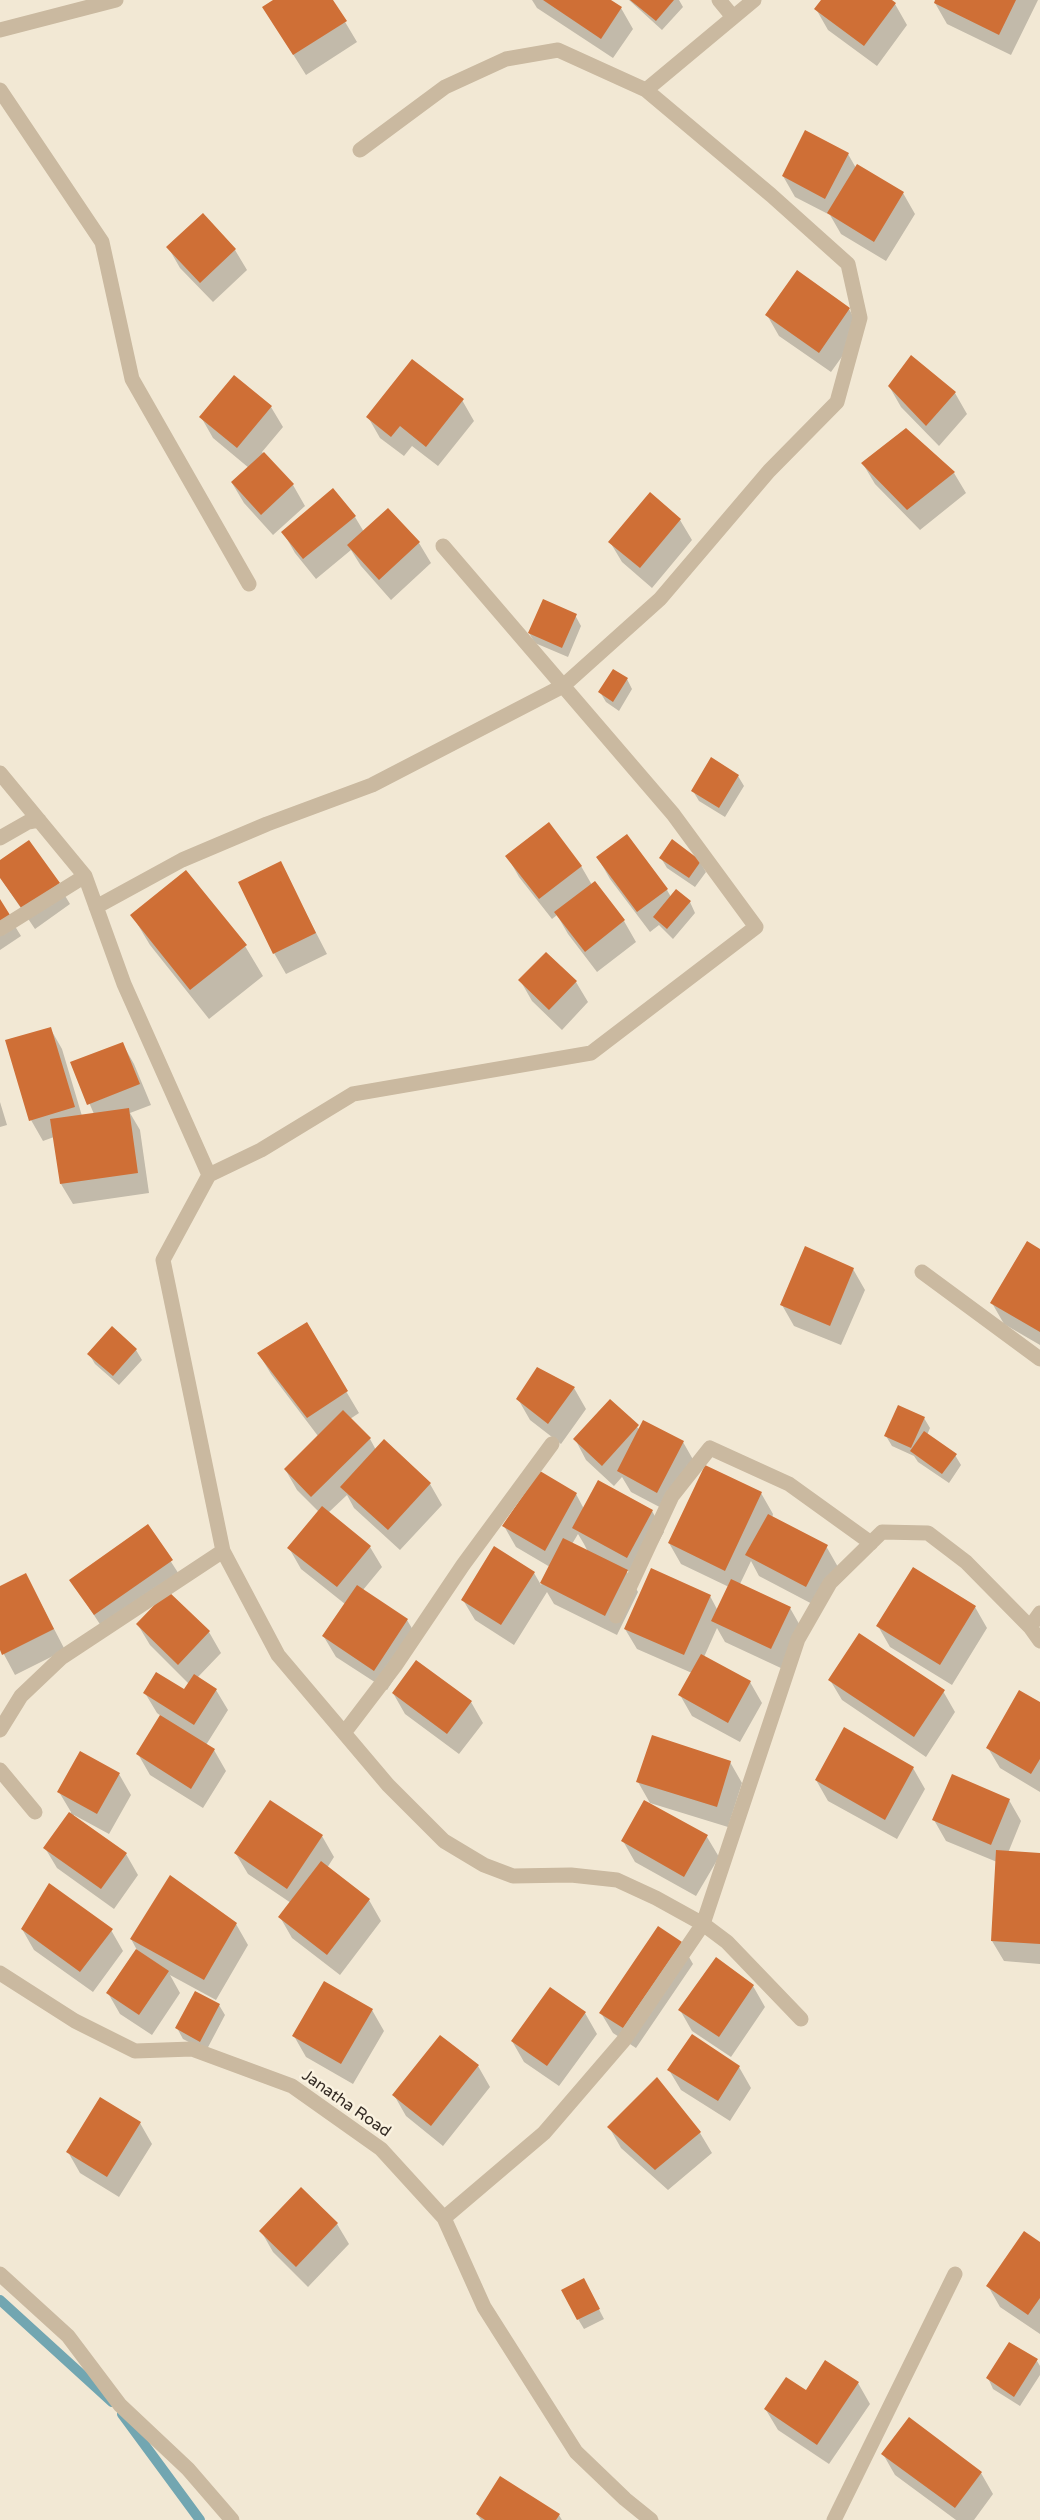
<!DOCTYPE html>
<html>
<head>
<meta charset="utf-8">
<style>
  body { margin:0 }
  canvas { display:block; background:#f2e8d4 }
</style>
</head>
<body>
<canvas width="1040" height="2520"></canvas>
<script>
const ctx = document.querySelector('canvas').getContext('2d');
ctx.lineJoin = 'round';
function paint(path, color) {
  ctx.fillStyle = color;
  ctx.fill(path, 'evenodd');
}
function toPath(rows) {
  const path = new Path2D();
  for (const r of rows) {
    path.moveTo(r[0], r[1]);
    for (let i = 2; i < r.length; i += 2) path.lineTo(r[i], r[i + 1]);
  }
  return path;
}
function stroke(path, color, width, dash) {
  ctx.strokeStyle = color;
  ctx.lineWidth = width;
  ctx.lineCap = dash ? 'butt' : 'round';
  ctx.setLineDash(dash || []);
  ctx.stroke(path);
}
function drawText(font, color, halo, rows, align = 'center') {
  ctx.font = font + ' "Varela Round",sans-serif';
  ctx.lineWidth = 5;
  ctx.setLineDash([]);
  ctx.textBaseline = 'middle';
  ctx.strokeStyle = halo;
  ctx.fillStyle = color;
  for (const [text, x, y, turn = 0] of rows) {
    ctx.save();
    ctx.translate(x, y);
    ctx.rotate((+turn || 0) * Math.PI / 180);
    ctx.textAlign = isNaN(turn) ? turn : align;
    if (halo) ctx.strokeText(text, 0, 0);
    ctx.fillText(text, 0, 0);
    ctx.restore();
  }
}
paint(toPath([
  [276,0,332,0,357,42,306,75,264,8],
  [532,0,608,0,621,8,633,29,613,58,537,8],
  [629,0,679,0,683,7,662,30],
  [823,0,889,0,895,4,907,25,877,66,828,30,816,9],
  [937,0,1038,0,1011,55,947,24,935,3],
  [848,154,856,168,903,193,915,214,886,261,841,234,830,215,795,197,783,176],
  [168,247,235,250,247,270,213,302,180,268],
  [849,309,861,330,831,372,779,336,767,315],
  [911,357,955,393,967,414,939,446,901,407,889,386],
  [462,400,474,421,438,466,412,446,404,456,380,438,368,417],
  [271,407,283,427,262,452,293,485,305,506,273,535,244,503,232,483,249,468,213,438,201,417],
  [863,464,954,473,966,493,920,530,875,484],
  [333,490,355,517,364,532,419,543,431,563,391,600,361,566,351,550,316,579,295,553,283,532],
  [680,520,692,540,652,588,622,562,610,542],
  [575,615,581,626,568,657,535,643,529,633],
  [627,679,632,689,619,711,606,702,600,692],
  [738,776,744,786,725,817,699,801,693,791],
  [507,856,581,866,592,885,595,883,624,921,636,942,597,972,568,934,557,915,552,919,519,877],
  [598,858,667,890,671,897,690,902,695,913,673,939,659,925,650,932,610,879],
  [661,858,700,862,706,872,695,887,667,868],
  [0,862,58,884,70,904,35,929,0,877],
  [280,863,327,954,286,974,274,953],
  [0,902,21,936,0,950],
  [132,915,245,946,263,976,209,1019,150,945],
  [520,980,576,982,588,1002,562,1030,532,1001],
  [50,1028,62,1049,82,1116,94,1114,72,1063,122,1043,134,1064,151,1105,130,1113,140,1130,149,1193,73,1204,61,1184,54,1137,43,1141,31,1120],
  [0,1102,7,1125,0,1127],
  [1040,1251,1040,1345,1004,1324,992,1303],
  [853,1269,865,1290,841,1345,794,1326,782,1305],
  [306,1324,359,1413,350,1419,370,1439,376,1450,430,1484,442,1505,400,1550,354,1508,347,1495,328,1513,370,1547,382,1567,363,1590,407,1620,419,1640,387,1690,336,1657,324,1637,345,1604,301,1569,289,1548,319,1512,297,1490,285,1469,318,1436,271,1374,259,1354],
  [136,1350,142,1360,119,1385,95,1364,89,1354],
  [574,1388,586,1409,561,1444,530,1420,518,1399],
  [610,1401,640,1430,683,1442,695,1463,669,1512,631,1492,622,1477,614,1486,586,1460,575,1439],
  [924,1418,930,1428,927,1435,955,1455,961,1465,949,1483,918,1462,914,1456,892,1446,886,1436],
  [761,1493,773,1514,772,1518,826,1546,838,1567,818,1607,759,1576,751,1561,740,1584,790,1608,802,1629,783,1669,725,1642,717,1628,704,1657,750,1682,762,1703,740,1742,692,1716,680,1695,692,1673,637,1649,625,1629,710,1596,718,1611,729,1587,681,1564,669,1543],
  [576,1494,584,1509,652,1511,664,1532,639,1577,626,1570,638,1592,617,1635,554,1604,547,1592,514,1645,475,1620,463,1600,534,1573,541,1585,550,1567,516,1547,504,1526],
  [578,1534,584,1544,588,1552,572,1544],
  [148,1526,184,1582,168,1593,209,1632,221,1653,197,1678,216,1690,228,1710,206,1745,214,1750,226,1771,203,1808,150,1775,138,1754,161,1716,157,1713,145,1693,185,1691,189,1684,150,1645,138,1625,165,1597,107,1635,71,1580],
  [26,1575,65,1650,15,1675,0,1647,0,1588],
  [975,1607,987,1628,952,1685,890,1647,878,1626],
  [830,1680,943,1691,955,1712,926,1757,842,1700],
  [393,1693,471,1702,483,1723,459,1754,405,1714],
  [1040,1703,1040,1792,1000,1768,988,1748],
  [730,1762,742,1783,728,1827,650,1803,638,1782],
  [913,1768,925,1789,897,1839,828,1801,816,1780],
  [119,1774,131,1795,109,1834,74,1815,73,1817,126,1854,138,1875,114,1909,57,1868,45,1848,71,1812,59,1792],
  [1009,1800,1021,1821,1008,1853,1040,1855,1040,1964,1004,1961,992,1941,997,1862,946,1841,934,1820],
  [322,1836,334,1857,327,1868,369,1900,381,1921,340,1975,292,1938,280,1917,291,1903,248,1874,236,1854],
  [707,1837,719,1857,696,1896,635,1862,623,1841],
  [236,1924,248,1945,216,2000,170,1975,180,1993,152,2035,120,2014,108,1993,137,1950,131,1939],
  [22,1929,111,1930,123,1951,93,1992,34,1950],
  [681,1943,693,1964,636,2048,613,2033,601,2013],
  [753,1986,765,2007,731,2057,692,2031,680,2010],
  [219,2005,225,2015,206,2051,183,2039,177,2028],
  [372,2010,384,2031,353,2084,306,2057,294,2036],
  [585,2013,597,2034,559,2086,524,2062,512,2041],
  [478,2066,490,2087,443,2146,406,2116,394,2095],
  [739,2067,751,2088,730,2121,681,2090,669,2070],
  [140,2123,152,2144,119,2197,80,2173,68,2152],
  [609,2127,700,2133,712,2153,668,2190,621,2148],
  [337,2224,349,2244,308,2287,273,2252,261,2231],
  [1040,2244,1040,2334,1000,2307,988,2286],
  [589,2290,604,2319,584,2329,578,2319],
  [1037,2361,1040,2366,1040,2375,1020,2406,993,2389,988,2378],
  [858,2383,870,2404,829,2464,778,2430,766,2410,806,2392],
  [883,2454,981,2473,993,2494,974,2520,956,2520,895,2475],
  [477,2514,559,2515,562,2520,481,2520]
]), '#0003');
stroke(toPath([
  [0,2300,112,2402],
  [122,2414,200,2520]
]), '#72a6b1', 10);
paint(toPath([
  [273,0,333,0,347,21,293,55,262,7],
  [543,0,611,0,622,7,601,39],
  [630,0,674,0,656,21],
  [821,0,892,0,896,3,864,46,814,9],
  [935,0,1016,0,999,35,934,3],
  [805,130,849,153,825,199,782,176],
  [857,164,904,192,874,242,827,213],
  [203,213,236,249,200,283,166,247],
  [797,270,850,308,819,353,765,315],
  [911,355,956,392,926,426,888,386],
  [412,359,464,399,426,447,400,426,391,437,366,417],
  [234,375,272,406,237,448,199,417],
  [906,428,955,472,907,510,861,463],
  [264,452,294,484,261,515,231,482],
  [333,488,356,516,303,559,281,532],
  [650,492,681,519,640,568,608,542],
  [388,508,420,542,379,580,347,545],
  [543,599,577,614,562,648,528,633],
  [613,669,628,678,613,702,598,692],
  [711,757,739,775,719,808,691,791],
  [549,822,582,866,539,899,505,856],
  [627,834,668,889,637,912,596,857],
  [672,839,701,861,689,878,659,858],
  [29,840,60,883,22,909,0,878,0,860],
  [281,861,316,933,273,954,238,882],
  [186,870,247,945,190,990,130,915],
  [595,881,625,920,585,952,554,912],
  [676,889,691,901,667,929,653,917],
  [0,899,10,915,0,922],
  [546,952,577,981,549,1010,518,980],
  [51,1027,75,1107,29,1121,5,1040],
  [123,1042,140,1084,87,1105,70,1062],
  [129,1108,138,1173,60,1184,50,1119],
  [1027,1241,1040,1249,1040,1332,990,1303],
  [805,1246,854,1268,830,1326,780,1305],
  [307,1322,348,1391,307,1418,257,1353],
  [112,1326,137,1349,113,1376,87,1354],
  [537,1367,575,1387,548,1424,516,1399],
  [610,1399,639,1425,602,1466,573,1439],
  [898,1405,925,1417,911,1448,884,1436],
  [343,1410,371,1438,311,1497,284,1469],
  [643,1420,684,1441,657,1493,617,1471],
  [924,1431,957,1454,942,1474,910,1451],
  [384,1439,431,1483,388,1530,340,1487],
  [705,1465,762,1492,725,1571,668,1543],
  [540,1471,577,1493,545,1551,502,1526],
  [598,1480,653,1510,627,1558,572,1528],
  [322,1506,371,1546,337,1587,287,1548],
  [768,1514,828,1545,806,1587,745,1555],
  [148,1524,173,1560,94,1615,69,1580],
  [563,1538,628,1570,605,1616,540,1583],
  [494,1546,535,1572,501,1625,461,1600],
  [913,1567,976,1606,940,1665,876,1626],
  [651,1568,711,1595,684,1655,624,1629],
  [26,1573,54,1629,2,1655,0,1650,0,1586],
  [731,1579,791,1607,771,1649,711,1621],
  [357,1585,408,1619,374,1671,322,1636],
  [168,1591,210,1631,178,1665,136,1624],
  [859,1633,945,1690,914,1737,828,1680],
  [701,1654,751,1681,728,1723,678,1695],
  [416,1660,472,1701,447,1734,392,1693],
  [156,1672,184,1689,194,1674,217,1689,194,1725,143,1693],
  [1019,1690,1040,1702,1040,1759,1031,1774,986,1748],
  [160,1715,215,1749,191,1789,136,1754],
  [844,1727,914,1767,885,1820,815,1780],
  [652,1735,731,1761,717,1807,636,1782],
  [80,1751,120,1773,97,1814,57,1792],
  [952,1774,1010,1799,991,1845,932,1820],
  [270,1800,323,1835,287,1889,234,1853],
  [644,1800,708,1835,684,1877,621,1841],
  [69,1812,127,1853,101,1889,43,1848],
  [996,1850,1040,1853,1040,1944,991,1941],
  [321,1861,370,1899,327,1955,278,1917],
  [170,1875,237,1923,204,1980,130,1939],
  [49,1883,113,1929,80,1972,21,1929],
  [658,1926,682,1942,623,2028,599,2013],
  [136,1949,169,1971,139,2015,106,1993],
  [716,1957,754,1985,719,2037,678,2010],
  [324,1981,373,2009,341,2064,292,2036],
  [550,1987,586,2012,547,2066,511,2041],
  [195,1991,220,2004,200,2042,175,2028],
  [692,2034,740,2066,718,2101,667,2070],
  [440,2035,479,2065,431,2126,392,2095],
  [657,2077,701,2132,655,2170,607,2127],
  [100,2097,141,2122,107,2177,66,2152],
  [301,2187,338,2223,296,2267,259,2231],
  [1024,2231,1040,2242,1040,2298,1028,2315,986,2286],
  [584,2278,600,2309,577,2320,561,2290],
  [1009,2342,1038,2359,1014,2397,986,2378],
  [825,2360,859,2382,817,2445,764,2409,786,2377,806,2390],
  [909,2417,982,2472,955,2508,881,2454],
  [500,2476,560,2514,556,2520,485,2520,476,2514]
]), '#cf6f36');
stroke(toPath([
  [719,0,733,17],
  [0,30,116,0],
  [0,90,102,242,132,379,249,584],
  [360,150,445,87,506,59,558,50,646,90],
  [443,546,673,814,756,927,591,1053,353,1094,261,1150,209,1175,163,1260,223,1551,278,1655,388,1785,444,1841,484,1865,513,1876,571,1875,617,1880,656,1898,703,1924,727,1942,801,2019],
  [0,773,85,876,124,984,209,1175],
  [0,838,28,822,39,820],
  [96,907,182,860,267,824,372,785,563,686,660,599,769,471,837,402,860,318,848,264,771,195,646,90,754,0],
  [0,929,85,876],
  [922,1272,1040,1359],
  [1040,1613,1030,1627,1040,1641],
  [616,1616,672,1496,710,1448,789,1484,871,1543],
  [0,1730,21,1696,61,1658,223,1551],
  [344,1733,395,1666,463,1565,552,1444],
  [0,1770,35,1812],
  [0,1973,75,2021,135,2051,192,2049,292,2086,381,2149,444,2218,484,2307,576,2452,625,2499,651,2520],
  [444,2218,544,2133,624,2040,703,1924,798,1639,830,1583,882,1532,928,1533,966,1562,1030,1627],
  [0,2274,68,2336,120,2405,188,2469,232,2520],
  [834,2520,955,2274]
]), '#cab9a0', 15);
drawText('16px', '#342b24', '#faf2e0', [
  ["Janatha Road",346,2104,35]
]);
</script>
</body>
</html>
